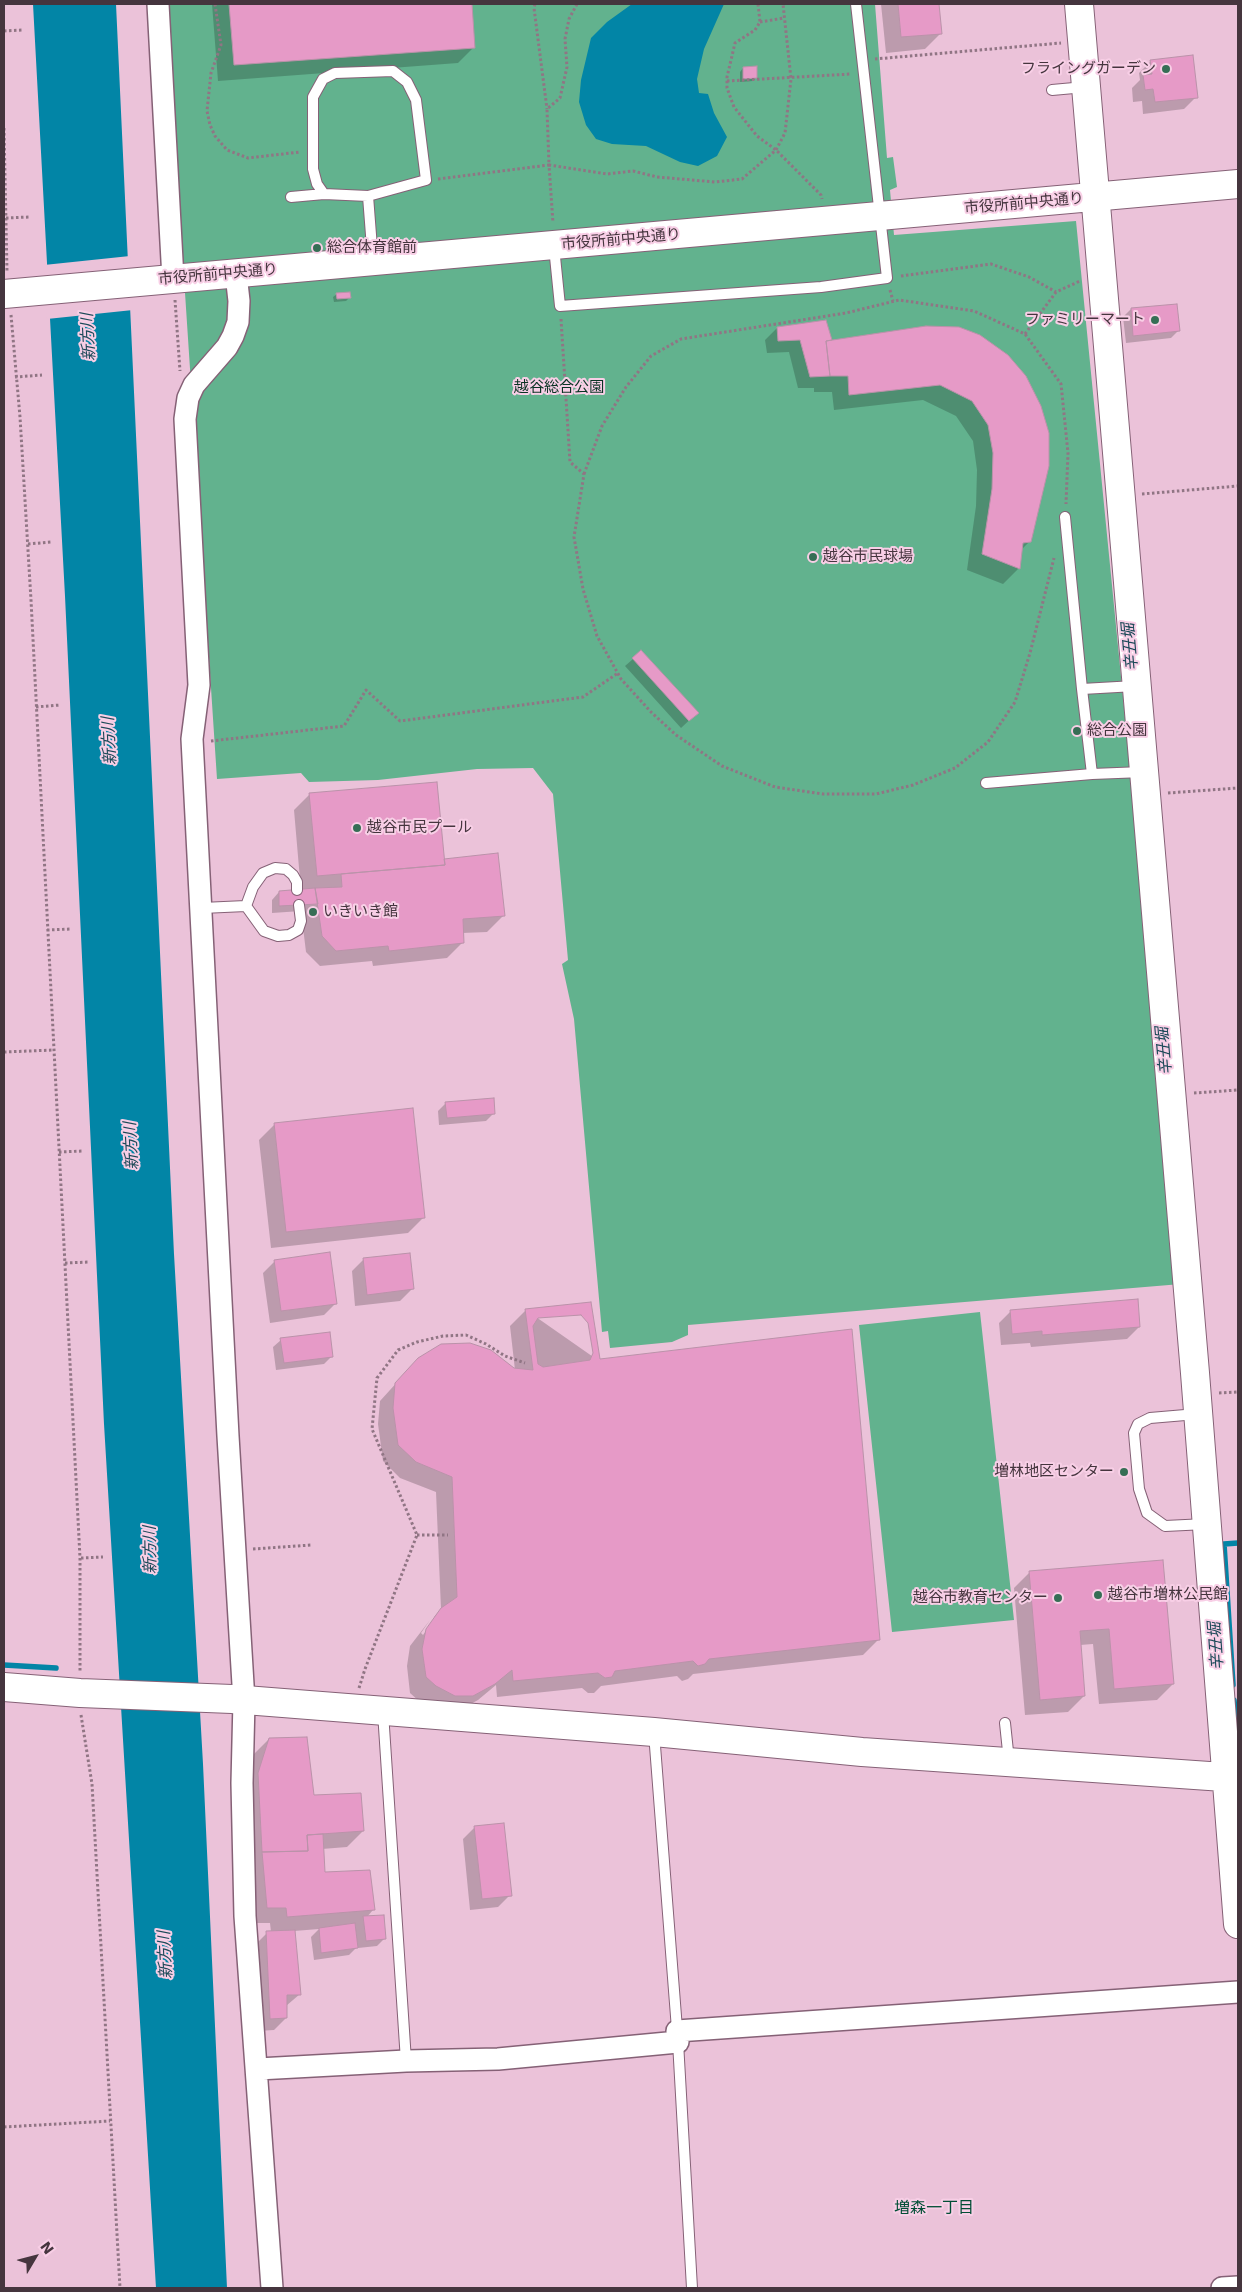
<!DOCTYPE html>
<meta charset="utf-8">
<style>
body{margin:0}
#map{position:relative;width:1242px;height:2292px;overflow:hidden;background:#ebc2d9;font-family:"DejaVu Sans",sans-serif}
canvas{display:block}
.frame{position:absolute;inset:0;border:5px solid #45353e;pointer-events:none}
.north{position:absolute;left:10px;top:2232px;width:50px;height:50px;-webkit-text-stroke:4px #f8cfe6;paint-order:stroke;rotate:53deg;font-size:14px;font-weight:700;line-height:20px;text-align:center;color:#45353e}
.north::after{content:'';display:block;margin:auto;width:18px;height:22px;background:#45353e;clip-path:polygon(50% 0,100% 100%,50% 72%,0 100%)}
</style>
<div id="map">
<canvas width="1242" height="2292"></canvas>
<div class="frame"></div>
<div class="north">N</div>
</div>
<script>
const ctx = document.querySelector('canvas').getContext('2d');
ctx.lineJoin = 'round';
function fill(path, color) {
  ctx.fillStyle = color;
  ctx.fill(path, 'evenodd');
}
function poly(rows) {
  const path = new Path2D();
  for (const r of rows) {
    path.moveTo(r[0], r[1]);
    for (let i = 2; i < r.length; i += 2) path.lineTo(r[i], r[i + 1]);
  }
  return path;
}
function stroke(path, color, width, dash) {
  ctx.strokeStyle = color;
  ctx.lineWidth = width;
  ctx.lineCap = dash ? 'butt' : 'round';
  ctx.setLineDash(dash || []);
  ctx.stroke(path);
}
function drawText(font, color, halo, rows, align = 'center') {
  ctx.font = font + ' "DejaVu Sans","Noto Sans JP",sans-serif';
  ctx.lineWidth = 4;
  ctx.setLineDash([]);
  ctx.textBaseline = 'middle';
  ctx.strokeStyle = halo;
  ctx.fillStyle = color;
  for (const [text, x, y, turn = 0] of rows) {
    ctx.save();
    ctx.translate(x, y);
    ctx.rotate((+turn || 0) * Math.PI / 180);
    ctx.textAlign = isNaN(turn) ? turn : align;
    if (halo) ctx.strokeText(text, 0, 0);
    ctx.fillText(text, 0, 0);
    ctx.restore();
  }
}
fill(poly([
 [166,4,875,4,887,158,893,157,897,187,890,190,894,235,1076,221,1181,1284,688,1325,688,1335,672,1342,610,1348,608,1331,602,1332,574,1019,562,964,568,960,553,794,533,768,477,769,378,780,309,782,301,773,217,779],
 [980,1312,1014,1620,892,1632,859,1325]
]), '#62b28e');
fill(poly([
 [33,4,116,4,174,1254,203,1764,227,2288,156,2288,104,1424,65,596],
 [632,4,724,4,704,49,697,79,699,93,708,94,714,113,727,137,717,156,698,166,680,162,646,146,612,144,596,139,586,125,579,102,581,80,591,38,607,22]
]), '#0285a6');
fill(poly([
 [130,256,133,310,47,319,44,265]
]), '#ebc2d9');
fill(poly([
 [212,4,470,4,474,47,458,63,218,81],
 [881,4,938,4,941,33,925,49,886,53],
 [1151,61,1196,97,1184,109,1143,114,1142,101,1133,102,1132,88,1140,80,1139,73],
 [743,68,756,78,753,81,740,82,740,72],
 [337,294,349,298,346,301,334,302,333,297],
 [1131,309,1179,330,1171,338,1126,343,1123,317],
 [825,321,831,341,959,328,1030,541,1021,550,1018,569,1003,584,967,570,976,506,977,470,973,441,956,416,923,400,834,410,832,392,814,392,814,388,798,388,789,352,767,353,765,340,777,328],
 [633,659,697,713,681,728,625,666],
 [310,794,443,860,503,916,487,932,462,933,463,942,447,958,373,966,372,961,320,966,306,952,301,911,272,913,272,900,279,892,301,891,294,810],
 [446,1103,494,1113,486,1121,439,1125,438,1111],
 [275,1124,424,1217,408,1233,271,1248,259,1140],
 [364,1259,412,1289,400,1301,355,1306,352,1271],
 [275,1261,336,1303,324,1315,270,1323,263,1273],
 [526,1310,599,1361,879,1639,863,1655,693,1674,688,1679,682,1681,677,1676,601,1686,594,1693,588,1693,582,1688,497,1697,496,1685,478,1700,456,1712,420,1702,410,1693,407,1666,410,1646,430,1620,421,1633,423,1635,436,1617,434,1617,441,1609,436,1492,400,1478,383,1461,378,1424,380,1401,419,1358,515,1370,510,1326],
 [1011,1311,1139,1327,1127,1339,1031,1347,1030,1343,1001,1345,999,1323],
 [281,1340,331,1357,324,1364,276,1370,273,1347],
 [1162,1561,1173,1684,1157,1700,1099,1704,1093,1644,1080,1645,1084,1696,1068,1712,1025,1715,1014,1588,1030,1572],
 [269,1739,313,1796,363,1831,347,1847,322,1849,324,1874,373,1910,366,1918,385,1938,377,1946,358,1948,358,1946,349,1955,314,1960,311,1937,319,1929,294,1931,300,1994,286,2006,286,2018,274,2030,258,2031,255,1945,267,1933,271,1932,270,1923,251,1923,243,1790,253,1755],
 [475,1827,510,1895,498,1907,470,1910,463,1839]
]), '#0003');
stroke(poly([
 [4,1665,56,1668],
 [1233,1685,1224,1544,1238,1543],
 [1234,1700,1238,1744]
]), '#0285a6', 5.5);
const building = poly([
 [229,4,472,4,475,48,234,65,229,4],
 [898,4,939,4,942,34,901,37,898,4],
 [1193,55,1198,98,1155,102,1153,89,1145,90,1143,75,1152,74,1150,60,1193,55],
 [757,66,757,78,743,79,743,67,757,66],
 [350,292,351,298,337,299,336,293,350,292],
 [1177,304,1180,331,1133,336,1131,308,1177,304],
 [826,320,832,340,826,341,830,376,810,377,800,340,778,341,777,327,826,320],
 [926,326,959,327,980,335,1008,355,1026,376,1041,406,1049,433,1049,466,1031,542,1023,543,1020,569,982,554,992,489,993,453,988,425,972,401,940,385,849,395,848,376,830,376,826,341,926,326],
 [641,650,699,713,689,721,632,658,641,650],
 [437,782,445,865,317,876,309,793,437,782],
 [498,853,505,916,463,919,464,943,389,951,388,946,336,951,322,936,315,888,342,887,341,874,445,865,444,859,498,853],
 [315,888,318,904,279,906,279,891,315,888],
 [494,1098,495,1114,447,1118,445,1102,494,1098],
 [413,1108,425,1218,286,1232,274,1123,413,1108],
 [330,1252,337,1304,281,1311,274,1260,330,1252],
 [410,1253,414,1289,367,1295,363,1258,410,1253],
 [1138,1299,1140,1327,1042,1335,1042,1331,1012,1334,1010,1310,1138,1299],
 [591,1302,600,1359,852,1329,880,1640,709,1659,705,1664,698,1666,693,1661,615,1671,612,1677,605,1678,598,1673,513,1681,512,1670,495,1684,473,1696,455,1696,436,1686,426,1677,422,1649,426,1629,441,1608,457,1597,452,1477,416,1462,398,1445,393,1408,395,1383,418,1358,441,1344,470,1343,491,1350,514,1368,533,1370,525,1309,591,1302],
 [581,1315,588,1323,593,1353,590,1360,543,1367,538,1364,533,1326,538,1318,581,1315],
 [330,1332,333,1357,284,1363,280,1338,330,1332],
 [1163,1560,1174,1684,1114,1689,1109,1629,1080,1631,1085,1696,1040,1700,1029,1571,1163,1560],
 [307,1737,314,1795,361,1793,364,1831,307,1835,308,1851,262,1852,258,1773,269,1738,307,1737],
 [504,1823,512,1896,482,1899,474,1826,504,1823],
 [323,1834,325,1872,370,1870,375,1910,287,1917,286,1908,267,1908,262,1852,308,1851,307,1835,323,1834],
 [384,1915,386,1939,366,1941,363,1916,384,1915],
 [355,1923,358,1948,321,1953,319,1928,355,1923],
 [295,1930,301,1995,287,1995,287,2018,270,2019,266,1931,295,1930]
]);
fill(building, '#e69ac7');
stroke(building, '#ba92a9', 1);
const lane = poly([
 [1052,90,1085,87],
 [368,196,426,180,416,100,407,82,393,71,335,73,323,79,313,97,313,169,317,184,324,194,368,196,373,261],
 [291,197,324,194],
 [554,247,560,306,821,287,887,278,856,4],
 [1065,517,1082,689],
 [1135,686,1082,689,1092,774,1143,772],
 [986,783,1092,774],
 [246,906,264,931,278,936,289,935,298,930,301,921,299,905],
 [246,906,253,887,263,873,275,868,286,869,293,875,297,882,297,890],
 [202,908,246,906],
 [1197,1414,1150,1418,1138,1424,1134,1433,1139,1489,1147,1513,1165,1526,1206,1524],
 [383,1712,406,2061],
 [1005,1723,1009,1761],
 [654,1733,678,2042,692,2288]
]);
const street = poly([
 [158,4,173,279],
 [236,274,239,301,238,322,233,336,227,347,194,385,188,398,185,419,199,685,192,739,228,1436,244,1701,242,1783,245,1916,272,2288],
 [677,2031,1238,1992],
 [258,2069,406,2061,498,2059,678,2042],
 [1222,2288,1238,2287]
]);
const secondary = poly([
 [1079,4,1195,1373,1238,1924],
 [4,294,1238,184],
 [4,1687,80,1693,232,1699,654,1732,862,1752,1238,1778]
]);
stroke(lane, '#856176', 12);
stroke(street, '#856176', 24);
stroke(secondary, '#856176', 30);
stroke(poly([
 [215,4,221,45,211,73,207,111,210,125,215,136,227,150,248,158,300,152],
 [535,4,534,8,547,109],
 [577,4,569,19,565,39,567,67,560,98,547,109,549,165,607,174,633,171,657,177,715,182,742,179,776,150,785,133,791,79,783,4],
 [758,4,760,22,755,30,735,43,727,77,727,88,734,107,757,136,776,150,821,195,822,199],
 [760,22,784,18],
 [4,31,23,30],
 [875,59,1061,43],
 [727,81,851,74],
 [4,128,7,272],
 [438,179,549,165,553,223],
 [6,218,29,217],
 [901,276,991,264,1029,277,1056,292],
 [890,290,893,301],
 [175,300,180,371],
 [11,315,20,417,31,600,80,1558,80,1672],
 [561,319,570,462,584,474,574,537,583,589,597,636,621,679,651,712,676,735,722,766,775,787,823,794,876,794,913,785,955,768,988,742,1015,702,1030,653,1054,558],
 [1025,334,1056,292,1080,281],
 [15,377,42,375],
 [584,474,602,426,626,387,651,356,681,339,846,313,899,300,974,311,1025,334,1061,384,1068,453,1066,504],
 [1142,494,1238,486],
 [28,544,51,542],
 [36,707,60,705],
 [211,741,344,726,366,690,400,721,583,697,618,673],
 [1168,793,1238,788],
 [47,930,71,929],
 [4,1052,54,1050],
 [1194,1093,1238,1090],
 [59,1152,83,1151],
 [65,1263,90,1262],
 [1219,1393,1238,1392],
 [417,1535,448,1535],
 [253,1549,311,1545],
 [81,1558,103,1557],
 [359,1688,365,1669,417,1535,372,1429,377,1378,398,1350,417,1342,443,1336,466,1335,486,1344,505,1356,525,1363],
 [81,1715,92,1784,120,2288],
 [4,2127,110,2121]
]), '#907584', 3, [2.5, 2.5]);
stroke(lane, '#fff', 10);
stroke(street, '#fff', 21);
stroke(secondary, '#fff', 28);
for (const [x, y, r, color] of [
 [1166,69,5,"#366e55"],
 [317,248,5,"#366e55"],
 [1155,320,5,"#366e55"],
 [813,557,5,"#366e55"],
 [1077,731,5,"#366e55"],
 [357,828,5,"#366e55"],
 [313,912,5,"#366e55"],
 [1124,1472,5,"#366e55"],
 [1098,1595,5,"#366e55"],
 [1058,1598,5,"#366e55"]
]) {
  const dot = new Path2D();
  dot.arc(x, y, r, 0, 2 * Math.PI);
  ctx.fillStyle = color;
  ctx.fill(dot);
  stroke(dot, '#f8cfe6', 2);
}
drawText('15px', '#45353e', '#f8cfe6', [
 ["フライングガーデン",1156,69,"right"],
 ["総合体育館前",327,248],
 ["ファミリーマート",1145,320,"right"],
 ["越谷市民球場",823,557],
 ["総合公園",1087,731],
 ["越谷市民プール",367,828],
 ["いきいき館",323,912],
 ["増林地区センター",1114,1472,"right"],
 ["越谷市増林公民館",1108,1595],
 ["越谷市教育センター",1048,1598,"right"]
], 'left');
drawText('15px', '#45353e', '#f8cfe6', [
 ["市役所前中央通り",1024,204,-5],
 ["市役所前中央通り",621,240,-5],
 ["市役所前中央通り",218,275,-5]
]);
drawText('15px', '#093323', '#f8cfe6', [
 ["越谷総合公園",559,388]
]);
drawText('italic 16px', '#1c4958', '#f8cfe6', [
 ["新方川",89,337,-93],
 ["辛丑堀",1131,647,-95],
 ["新方川",110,741,-93],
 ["辛丑堀",1165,1051,-95],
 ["新方川",132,1146,-93],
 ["新方川",151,1550,-91],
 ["辛丑堀",1217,1646,-94],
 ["新方川",166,1955,-93]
]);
drawText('16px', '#024e35', '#f8cfe6', [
 ["増森一丁目",934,2209]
]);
</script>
